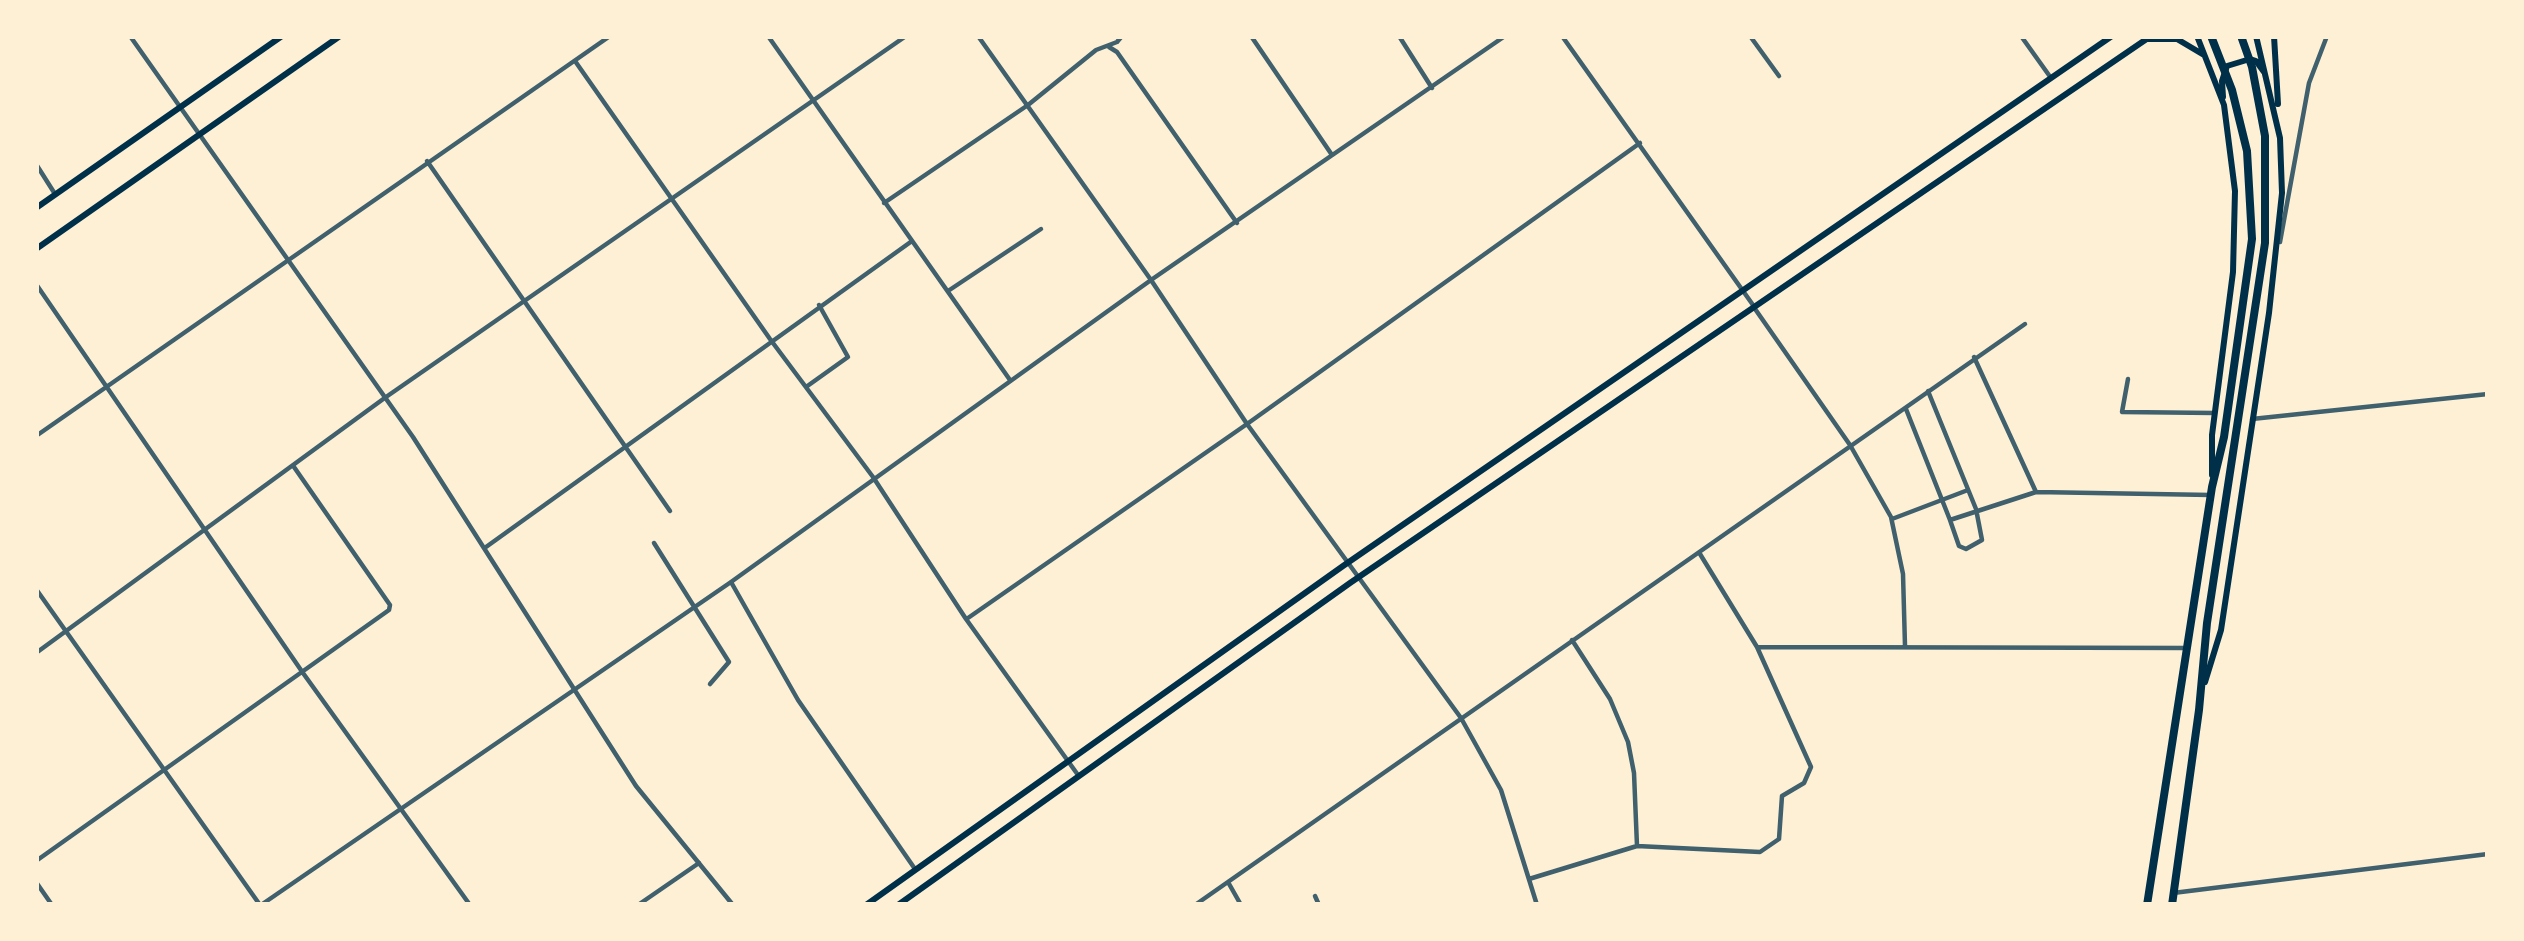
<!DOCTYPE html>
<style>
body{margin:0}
#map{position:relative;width:2524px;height:941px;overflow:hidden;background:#fdf0d5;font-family:"Alegreya Sans",sans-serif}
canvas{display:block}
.frame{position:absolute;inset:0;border:39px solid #fdf0d5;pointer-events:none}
</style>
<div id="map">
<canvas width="2524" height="941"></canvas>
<div class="frame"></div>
</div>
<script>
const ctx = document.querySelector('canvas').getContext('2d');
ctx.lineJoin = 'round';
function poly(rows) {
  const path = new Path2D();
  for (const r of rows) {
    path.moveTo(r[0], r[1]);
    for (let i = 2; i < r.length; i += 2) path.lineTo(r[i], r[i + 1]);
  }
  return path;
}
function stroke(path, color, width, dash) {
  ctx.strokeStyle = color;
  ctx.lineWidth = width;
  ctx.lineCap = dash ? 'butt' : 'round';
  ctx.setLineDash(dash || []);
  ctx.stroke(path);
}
stroke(poly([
 [768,36,1010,380],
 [978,36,1151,280,1247,424,1461,718,1501,790,1537,905],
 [1251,36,1332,155],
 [1399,36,1432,88],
 [1750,36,1779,76],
 [2021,36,2051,78],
 [1109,47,1117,52,1237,223],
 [575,61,770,339,873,477,966,619,1078,775],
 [427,161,670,511],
 [36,164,55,194],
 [884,203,1028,105,1096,50,1117,42,1122,36],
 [2280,242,2309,83,2327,36],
 [36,284,303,673,470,905],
 [948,291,1041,229],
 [1753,306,1850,445,1891,517,1903,574,1905,646],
 [1974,357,2036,492],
 [2128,379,2122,412,2215,413],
 [806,387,848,357,819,305],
 [1928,391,1976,509,1982,540,1966,549,1959,546,1950,520],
 [1906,409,1950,520,2036,492,2211,495],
 [2252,419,2488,394],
 [36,436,610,36],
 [1892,519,1968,490],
 [654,543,729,662,710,684],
 [486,547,912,241],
 [731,582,798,700,915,869],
 [36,589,260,905],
 [968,618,1247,424,1640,143],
 [1572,640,1610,699,1628,742,1634,773,1637,846],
 [1757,647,2188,648],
 [36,653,386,397,906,36],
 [36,861,389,610,390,605,294,467],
 [1529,879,1637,846,1760,852,1779,839,1782,796,1804,783,1811,767,1757,647,1700,554],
 [36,882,52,905],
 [1228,882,1241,905],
 [2173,893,2488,854],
 [1315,896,1319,905],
 [261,905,731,582,1151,280,1505,36],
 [638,905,699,863],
 [1195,905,2025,324]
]), '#3f606c', 4.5);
stroke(poly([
 [130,36,413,437,636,786,733,905],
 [1562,36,1753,305]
]), '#3f606c', 4.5);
stroke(poly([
 [866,905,1343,566,2112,36],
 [898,905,1350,583,2151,36]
]), '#003049', 6);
stroke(poly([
 [2197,36,2224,105,2235,191,2233,272,2212,435,2212,475],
 [2274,36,2278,104],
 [2147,39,2177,39,2204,55],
 [2223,97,2222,81,2227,66,2250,59,2256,61,2264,72],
 [36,208,282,36],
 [36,249,340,36],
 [2205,682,2221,630,2269,313,2282,193,2280,138,2256,36]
]), '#003049', 6);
stroke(poly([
 [2147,905,2212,487,2224,437,2252,239,2247,151,2232,90,2211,36],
 [2172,905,2199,710,2207,623,2265,243,2265,136,2252,67,2241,36]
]), '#003049', 8);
</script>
